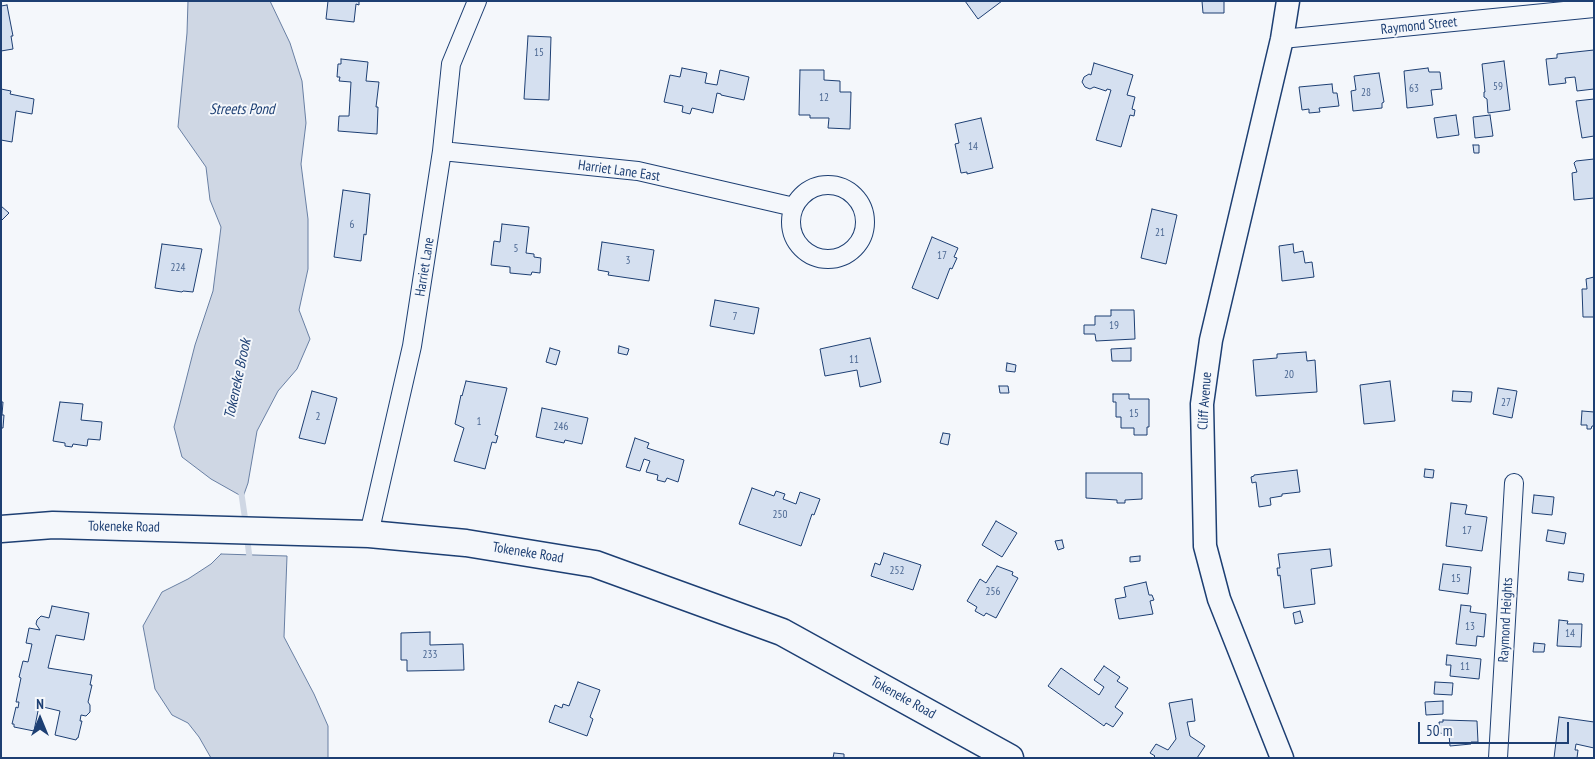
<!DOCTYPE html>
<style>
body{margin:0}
#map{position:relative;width:1595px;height:759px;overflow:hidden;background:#f4f7fb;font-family:"PT Sans Narrow",sans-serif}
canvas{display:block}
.frame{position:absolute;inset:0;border:2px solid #1d3f73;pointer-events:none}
.north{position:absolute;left:15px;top:694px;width:50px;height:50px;-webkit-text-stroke:4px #f4f7fb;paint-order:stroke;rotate:0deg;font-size:14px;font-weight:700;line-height:20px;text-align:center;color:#1d3f73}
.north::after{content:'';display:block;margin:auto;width:18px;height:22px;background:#1d3f73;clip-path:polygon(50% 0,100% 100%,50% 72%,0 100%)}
.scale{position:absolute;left:1418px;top:722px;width:151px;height:22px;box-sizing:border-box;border:2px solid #1d3f73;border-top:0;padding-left:6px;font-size:15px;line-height:18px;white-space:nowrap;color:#1d3f73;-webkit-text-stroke:4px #f4f7fb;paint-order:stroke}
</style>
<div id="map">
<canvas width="1595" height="759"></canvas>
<div class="frame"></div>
<div class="north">N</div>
<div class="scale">50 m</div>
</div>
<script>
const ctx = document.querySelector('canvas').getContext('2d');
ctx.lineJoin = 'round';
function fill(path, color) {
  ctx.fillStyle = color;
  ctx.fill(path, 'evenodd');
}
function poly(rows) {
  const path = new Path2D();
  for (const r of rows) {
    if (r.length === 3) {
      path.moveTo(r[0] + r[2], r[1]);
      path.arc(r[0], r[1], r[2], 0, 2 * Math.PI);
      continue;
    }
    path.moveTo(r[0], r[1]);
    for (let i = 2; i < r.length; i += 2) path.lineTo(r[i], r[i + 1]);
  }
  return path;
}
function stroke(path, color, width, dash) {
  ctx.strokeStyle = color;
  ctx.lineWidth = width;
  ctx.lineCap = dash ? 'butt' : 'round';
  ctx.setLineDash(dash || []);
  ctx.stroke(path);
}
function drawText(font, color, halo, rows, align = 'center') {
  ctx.font = font + ' "PT Sans Narrow",sans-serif';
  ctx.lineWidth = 4;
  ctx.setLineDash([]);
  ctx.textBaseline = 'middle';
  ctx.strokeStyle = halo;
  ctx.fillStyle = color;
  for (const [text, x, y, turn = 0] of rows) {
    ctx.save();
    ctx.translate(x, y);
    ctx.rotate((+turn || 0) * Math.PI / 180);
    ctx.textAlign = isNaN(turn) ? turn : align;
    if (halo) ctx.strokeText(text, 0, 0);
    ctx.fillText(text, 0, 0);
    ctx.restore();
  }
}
const water = poly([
 [188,1,270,1,290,43,302,81,306,123,301,164,308,219,308,269,299,310,310,339,297,369,278,391,257,431,248,483,243,497,211,479,182,457,174,427,195,345,213,291,221,227,210,200,206,167,178,127,187,33,188,1],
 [221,554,287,556,284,637,314,694,328,726,328,758,211,758,199,737,188,723,172,715,155,689,143,626,162,592,188,579,211,564,221,554]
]);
fill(water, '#cfd7e4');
stroke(water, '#687fa3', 1);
stroke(poly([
 [241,491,246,525],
 [247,537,250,562]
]), '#cfd7e4', 6);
const building = poly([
 [328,1,359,1,359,5,356,4,354,22,326,19,328,1],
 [965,1,1002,1,978,19,965,1],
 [1202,1,1224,1,1224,13,1203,13,1202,1],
 [7,5,13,36,11,36,13,49,1,51,1,6,7,5],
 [528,36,551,37,549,100,524,99,528,36],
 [1594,50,1594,89,1577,91,1575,77,1565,78,1566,83,1549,85,1546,59,1557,58,1557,54,1594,50],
 [341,59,368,62,366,81,379,82,376,107,378,107,377,134,338,131,339,116,349,116,351,82,339,81,340,77,337,77,338,64,341,64,341,59],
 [1504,61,1510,110,1488,113,1487,99,1484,97,1484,92,1485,92,1482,64,1504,61],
 [1094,63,1133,75,1127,95,1135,97,1132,109,1135,110,1134,116,1130,115,1121,147,1096,140,1111,90,1107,89,1106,91,1094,87,1090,89,1085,87,1082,82,1084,77,1089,74,1091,75,1094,63],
 [682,68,707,73,705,83,717,85,720,70,749,77,744,100,721,95,721,94,717,93,713,113,692,108,690,114,682,112,683,106,664,102,670,75,680,77,682,68],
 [1428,68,1429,72,1440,72,1442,89,1431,90,1433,105,1407,108,1404,71,1428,68],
 [800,70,824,70,824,80,840,81,840,92,851,92,850,129,828,128,829,118,810,118,810,115,799,115,800,70],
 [1379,73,1384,102,1382,103,1382,108,1353,111,1351,91,1356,90,1354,76,1379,73],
 [1332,84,1333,93,1337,93,1339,106,1319,108,1320,112,1309,113,1309,109,1302,110,1299,87,1332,84],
 [1,89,11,91,10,94,34,99,32,114,16,111,12,142,1,140,1,89],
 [1594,99,1594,136,1582,138,1576,101,1594,99],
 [1456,115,1459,135,1437,138,1434,118,1456,115],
 [1490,115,1493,136,1475,138,1473,117,1490,115],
 [981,118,993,168,967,174,967,172,961,173,955,144,959,143,955,124,981,118],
 [1473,145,1479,145,1479,153,1474,153,1473,145],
 [1594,159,1594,198,1574,200,1572,173,1577,172,1574,163,1576,161,1594,159],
 [343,190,370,194,366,235,364,234,361,261,334,257,343,190],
 [1,206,9,213,1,221,1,206],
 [1152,209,1177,215,1166,264,1141,258,1152,209],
 [502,224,529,227,526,253,534,254,534,257,541,258,540,273,532,272,531,275,510,273,510,267,491,265,494,241,500,242,502,224],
 [932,237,958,248,954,257,957,258,952,269,950,268,938,299,912,288,932,237],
 [602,242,654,250,649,281,608,275,609,272,598,270,602,242],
 [162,244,202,249,193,292,183,291,182,292,155,288,162,244],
 [1293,244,1294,253,1303,251,1305,263,1312,262,1314,277,1282,281,1279,246,1293,244],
 [1594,277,1594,317,1583,317,1582,289,1587,289,1586,279,1594,277],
 [715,300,759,308,754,334,710,326,715,300],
 [1111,310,1134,310,1135,339,1096,341,1095,334,1084,334,1084,325,1095,325,1095,316,1111,316,1111,310],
 [870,338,881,382,860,387,857,370,825,376,820,349,870,338],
 [619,346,629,349,627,355,618,353,619,346],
 [550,348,560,351,556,365,546,362,550,348],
 [1131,348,1131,361,1112,361,1111,349,1131,348],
 [1306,352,1307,361,1315,360,1317,392,1256,396,1253,360,1277,358,1277,354,1306,352],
 [1007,363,1016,365,1015,372,1006,371,1007,363],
 [466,381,507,388,495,435,498,436,496,443,492,442,485,469,454,461,464,428,455,424,461,395,462,396,466,381],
 [1390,381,1395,421,1364,424,1360,385,1390,381],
 [999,386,1008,386,1009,393,1000,393,999,386],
 [1498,388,1517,391,1512,418,1493,414,1498,388],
 [312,391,337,398,325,444,299,438,312,391],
 [1453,391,1472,392,1471,402,1452,401,1453,391],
 [1113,394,1129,394,1129,399,1149,399,1149,427,1147,427,1147,435,1134,435,1134,428,1121,428,1121,417,1116,417,1116,402,1113,402,1113,394],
 [1,402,3,402,2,415,4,415,3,428,1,428,1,402],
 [60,402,83,404,81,420,102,422,100,440,88,439,87,446,73,444,72,447,65,446,65,443,53,441,60,402],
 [542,408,588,418,582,444,565,440,564,443,536,437,542,408],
 [1582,411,1594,412,1594,426,1592,426,1591,429,1587,429,1587,425,1581,425,1582,411],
 [943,433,950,434,948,445,940,443,943,433],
 [635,438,649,443,647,448,684,460,678,482,667,478,665,482,657,480,658,475,646,472,650,461,644,459,640,471,626,467,635,438],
 [1425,469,1434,470,1433,478,1424,477,1425,469],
 [1297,470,1300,492,1282,494,1282,496,1270,498,1271,505,1259,507,1256,482,1252,483,1251,477,1254,476,1254,475,1297,470],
 [1086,473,1142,473,1142,499,1125,500,1125,503,1117,503,1117,500,1086,498,1086,473],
 [752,488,774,496,776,491,785,494,783,499,796,504,800,492,820,499,814,515,812,514,801,546,739,524,752,488],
 [1534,495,1554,497,1552,515,1532,513,1534,495],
 [1451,503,1467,505,1465,514,1487,517,1482,551,1446,546,1451,503],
 [996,521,1017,533,1002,557,982,545,996,521],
 [1548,530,1566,533,1564,544,1546,541,1548,530],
 [1062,540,1064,548,1058,550,1055,541,1062,540],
 [1330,549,1332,566,1311,569,1315,604,1284,608,1280,575,1278,576,1277,568,1280,568,1278,554,1330,549],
 [884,553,921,565,913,590,871,576,875,563,880,565,884,553],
 [1140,556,1140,561,1130,562,1130,557,1140,556],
 [1443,564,1471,567,1468,594,1439,590,1443,564],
 [997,566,1013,572,1012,575,1018,578,996,618,986,613,984,616,975,611,977,607,967,601,980,579,986,583,997,566],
 [1569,572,1584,574,1583,582,1568,580,1569,572],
 [1146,582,1149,595,1152,595,1154,600,1150,601,1153,614,1119,619,1115,599,1126,597,1124,587,1146,582],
 [1461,605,1471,606,1470,612,1486,614,1484,637,1477,636,1476,646,1456,644,1461,605],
 [52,606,89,613,84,640,56,635,48,668,92,675,90,685,92,685,88,702,90,705,90,712,86,716,81,715,80,721,82,721,78,738,77,738,76,740,55,735,60,711,39,706,34,731,14,727,14,724,12,724,16,707,18,708,19,702,16,702,21,678,19,677,23,661,28,662,32,644,26,643,29,628,40,630,36,624,37,620,41,616,49,618,52,606],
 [1300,611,1303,622,1295,624,1293,613,1300,611],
 [1559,620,1568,621,1567,624,1582,624,1581,647,1557,646,1559,620],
 [430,632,430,645,463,644,464,670,407,671,407,660,401,660,401,633,430,632],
 [1534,643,1545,644,1544,652,1533,652,1534,643],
 [1447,655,1481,659,1479,679,1450,676,1451,665,1446,665,1447,655],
 [1104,666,1120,677,1117,681,1128,688,1115,707,1123,713,1113,727,1106,723,1104,726,1048,686,1061,668,1099,695,1104,687,1094,680,1104,666],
 [578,682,600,690,590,717,593,719,587,736,549,722,555,705,562,708,563,704,569,706,578,682],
 [1435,682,1453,683,1452,695,1434,694,1435,682],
 [1192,699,1195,721,1187,722,1190,736,1205,746,1197,758,1153,758,1155,756,1150,753,1156,744,1168,750,1176,739,1169,703,1192,699],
 [1443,701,1443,714,1426,715,1425,702,1443,701],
 [1559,717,1594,722,1594,748,1576,744,1575,750,1578,750,1577,758,1554,758,1559,717],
 [1443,720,1477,721,1478,742,1471,742,1471,744,1450,746,1449,735,1440,733,1439,722,1443,722,1443,720],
 [834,753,844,754,844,758,833,758,834,753]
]);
fill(building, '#d5e0f0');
stroke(building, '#1d3f73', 1);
const minor = poly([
 [1282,39,1594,8],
 [442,151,638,171,794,207],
 [828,222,37],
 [369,534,412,346,442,151,451,64,477,1],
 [1498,758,1514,483]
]);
const tertiary = poly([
 [1282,758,1219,599,1205,546,1202,404,1211,340,1282,39,1288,1]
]);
const secondary = poly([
 [1,529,53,525,369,534,466,543,595,564,782,632,1010,758]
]);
stroke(minor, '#1d3f73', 20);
stroke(tertiary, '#1d3f73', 25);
stroke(secondary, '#1d3f73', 29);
stroke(minor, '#f4f7fb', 18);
stroke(tertiary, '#f4f7fb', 22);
stroke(secondary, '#f4f7fb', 26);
drawText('11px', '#4b6792', null, [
 ["15",539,53],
 ["59",1498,87],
 ["63",1414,89],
 ["28",1366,93],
 ["12",824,98],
 ["14",973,147],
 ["6",352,225],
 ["21",1160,233],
 ["5",516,249],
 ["17",942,256],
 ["3",628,261],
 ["224",178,268],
 ["7",735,317],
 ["19",1114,326],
 ["11",854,360],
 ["20",1289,375],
 ["27",1506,403],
 ["15",1134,414],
 ["2",318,417],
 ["1",479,422],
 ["246",561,427],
 ["250",780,515],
 ["17",1467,531],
 ["252",897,571],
 ["15",1456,579],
 ["256",993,592],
 ["13",1470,627],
 ["14",1570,634],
 ["233",430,655],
 ["11",1465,667]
]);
drawText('14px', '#1d3f73', '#f4f7fb', [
 ["Raymond Street",1419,26,-6],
 ["Harriet Lane East",619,171,8],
 ["Harriet Lane",425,267,-81],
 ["Cliff Avenue",1205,401,-86],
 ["Tokeneke Road",124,527,1],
 ["Tokeneke Road",528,553,9],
 ["Raymond Heights",1506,620,-87],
 ["Tokeneke Road",903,698,29]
]);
drawText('italic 15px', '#1d3f73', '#f4f7fb', [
 ["Streets Pond",242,110],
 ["Tokeneke Brook",238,379,-78]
]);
</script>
